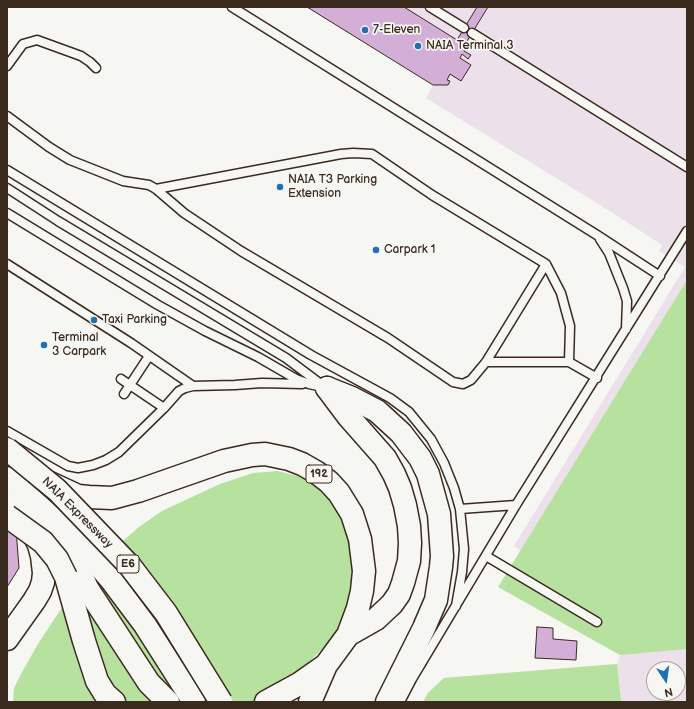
<!DOCTYPE html>
<style>
body{margin:0}
#map{position:relative;width:694px;height:709px;overflow:hidden;background:#f6f6f2;font-family:"Balsamiq Sans",sans-serif}
canvas{display:block}
.frame{position:absolute;inset:0;border:8px solid #3b2a1e;pointer-events:none}
.north{position:absolute;left:646px;top:661px;width:40px;height:40px;box-sizing:border-box;background:#f6f6f2;border:1px solid #aba49d;border-radius:50%;rotate:167deg;font-size:11px;font-weight:700;line-height:16px;text-align:center;color:#3b2a1e}
.north::after{content:'';display:block;margin:auto;width:14px;height:18px;background:#1f6fb2;clip-path:polygon(50% 0,100% 100%,50% 72%,0 100%)}
</style>
<div id="map">
<canvas width="694" height="709"></canvas>
<div class="frame"></div>
<div class="north">N</div>
</div>
<script>
const ctx = document.querySelector('canvas').getContext('2d');
ctx.lineJoin = 'round';
function fill(path, color) {
  ctx.fillStyle = color;
  ctx.fill(path, 'evenodd');
}
function poly(rows) {
  const path = new Path2D();
  for (const r of rows) {
    path.moveTo(r[0], r[1]);
    for (let i = 2; i < r.length; i += 2) path.lineTo(r[i], r[i + 1]);
  }
  return path;
}
function stroke(path, color, width, dash) {
  ctx.strokeStyle = color;
  ctx.lineWidth = width;
  ctx.lineCap = dash ? 'butt' : 'round';
  ctx.setLineDash(dash || []);
  ctx.stroke(path);
}
function drawText(font, color, halo, rows, align = 'center') {
  ctx.font = font + ' "Balsamiq Sans",sans-serif';
  ctx.lineWidth = 3.5;
  ctx.setLineDash([]);
  ctx.textBaseline = 'middle';
  ctx.strokeStyle = halo;
  ctx.fillStyle = color;
  for (const [text, x, y, turn = 0] of rows) {
    ctx.save();
    ctx.translate(x, y);
    ctx.rotate((+turn || 0) * Math.PI / 180);
    ctx.textAlign = isNaN(turn) ? turn : align;
    if (halo) ctx.strokeText(text, 0, 0);
    ctx.fillText(text, 0, 0);
    ctx.restore();
  }
}
fill(poly([
 [307,7,687,7,687,702,423,702,428,693,444,678,617,664,631,624,514,546,685,267,659,251,662,245,613,213,426,98,433,85],
 [654,669,678,669,678,693,654,693]
]), '#ece0ea');
fill(poly([
 [687,280,687,649,620,655,498,587],
 [277,471,306,478,324,490,343,514,356,562,347,616,330,641,307,664,269,693,253,702,13,702,14,688,21,674,38,644,63,606,90,575,116,547,139,527,162,511,220,484,253,473],
 [617,664,621,702,423,702,428,693,444,678]
]), '#b6e19e');
const building = poly([
 [307,7,404,7,457,40,477,7,488,7,464,46,466,47,464,51,471,55,468,59,462,54,460,58,471,65,461,81,450,74,447,80,450,81,448,85,433,85,307,7],
 [7,523,16,529,19,568,7,587,7,523],
 [537,627,553,628,553,639,577,641,576,660,535,658,537,627]
]);
fill(building, '#d3aed6');
stroke(building, '#3b2a1e', 1);
const service = poly([
 [232,7,597,235,660,276],
 [430,7,464,28],
 [472,33,687,167],
 [7,66,23,44,37,40,81,56,90,62,96,68],
 [7,116,49,147,70,160,123,181,149,185,156,189,184,213,241,251,388,338,453,382,463,384,471,380,486,362,546,264],
 [7,170,311,355,390,398,409,412,431,439,444,463,454,488,460,509,464,549,462,572,456,606],
 [7,188,58,221,286,358,326,388],
 [156,189,341,154,353,153,372,154,432,195,546,264,561,293,570,326,569,362],
 [7,213,158,305,205,331,258,357,296,379,309,384,322,387],
 [600,239,609,253,623,288,627,301,626,329],
 [7,264,131,343,193,386],
 [486,362,569,362,597,378],
 [121,379,164,408],
 [124,394,149,356],
 [7,431,68,466,78,468,93,465,106,460,119,452,164,408,179,391,185,388,193,386,235,385,262,383,302,384],
 [460,509,516,505],
 [486,556,597,622],
 [400,702,412,679,516,505,687,231]
]);
const primary = poly([
 [327,388,348,416,385,458,394,474,400,488,405,505,409,526,410,543,409,561,403,583,399,594,392,604,376,619,348,635],
 [50,483,78,496,89,497,112,498,138,491,224,461,252,455,265,454,289,459,302,464,316,472,329,482,339,493,352,514,360,539,364,571,362,591,358,608,348,635,326,665,299,684,266,702],
 [12,504,65,546,74,559,87,588,149,683,168,702],
 [7,639,34,601,40,591,43,582,44,573,42,556,39,545,32,531],
 [310,702,326,665]
]);
const motorway = poly([
 [327,388,352,398,377,411,401,433,420,458,428,474,439,514,442,556,441,567,436,600,424,628,387,702],
 [7,478,78,541,112,581,145,625,194,702],
 [66,577,84,641,97,681,105,694,114,702]
]);
stroke(service, '#3b2a1e', 11);
stroke(primary, '#3b2a1e', 25);
stroke(motorway, '#3b2a1e', 25);
stroke(service, '#f6f6f2', 8);
stroke(primary, '#f6f6f2', 22);
stroke(motorway, '#f6f6f2', 22);
const motorwayBridge = poly([
 [7,449,57,490,130,566,166,613,221,702],
 [7,516,43,542,57,559,66,577]
]);
stroke(motorwayBridge, '#3b2a1e', 25, []);
stroke(motorwayBridge, '#f6f6f2', 22);
for (const [x, y, r, color] of [
 [365,30,4,"#1f6fb2"],
 [418,46,4,"#1f6fb2"],
 [280,187,4,"#1f6fb2"],
 [376,250,4,"#1f6fb2"],
 [94,320,4,"#1f6fb2"],
 [44,345,4,"#1f6fb2"]
]) {
  const dot = new Path2D();
  dot.arc(x, y, r, 0, 2 * Math.PI);
  ctx.fillStyle = color;
  ctx.fill(dot);
  stroke(dot, '#f6f6f2', 1.5);
}
for (const [x, y, w] of [
 [319,474,26],
 [128,564,22]
]) {
  const box = new Path2D();
  box.roundRect(x - w / 2, y - 9, w, 18, 3);
  ctx.fillStyle = '#f6f6f2';
  ctx.fill(box);
  stroke(box, '#3b2a1e', 1);
}
drawText('bold 11px', '#3b2a1e', null, [
 ["192",319,474],
 ["E6",128,564]
]);
drawText('12px', '#3b2a1e', '#f6f6f2', [
 ["7-Eleven",373,30],
 ["NAIA Terminal 3",426,46],
 ["NAIA T3 Parking",288,180],
 ["Extension",288,194],
 ["Carpark 1",384,250],
 ["Taxi Parking",102,320],
 ["Terminal",52,338],
 ["3 Carpark",52,352]
], 'left');
drawText('12px', '#3b2a1e', '#f6f6f2', [
 ["NAIA Expressway",77,513,45]
]);
</script>
